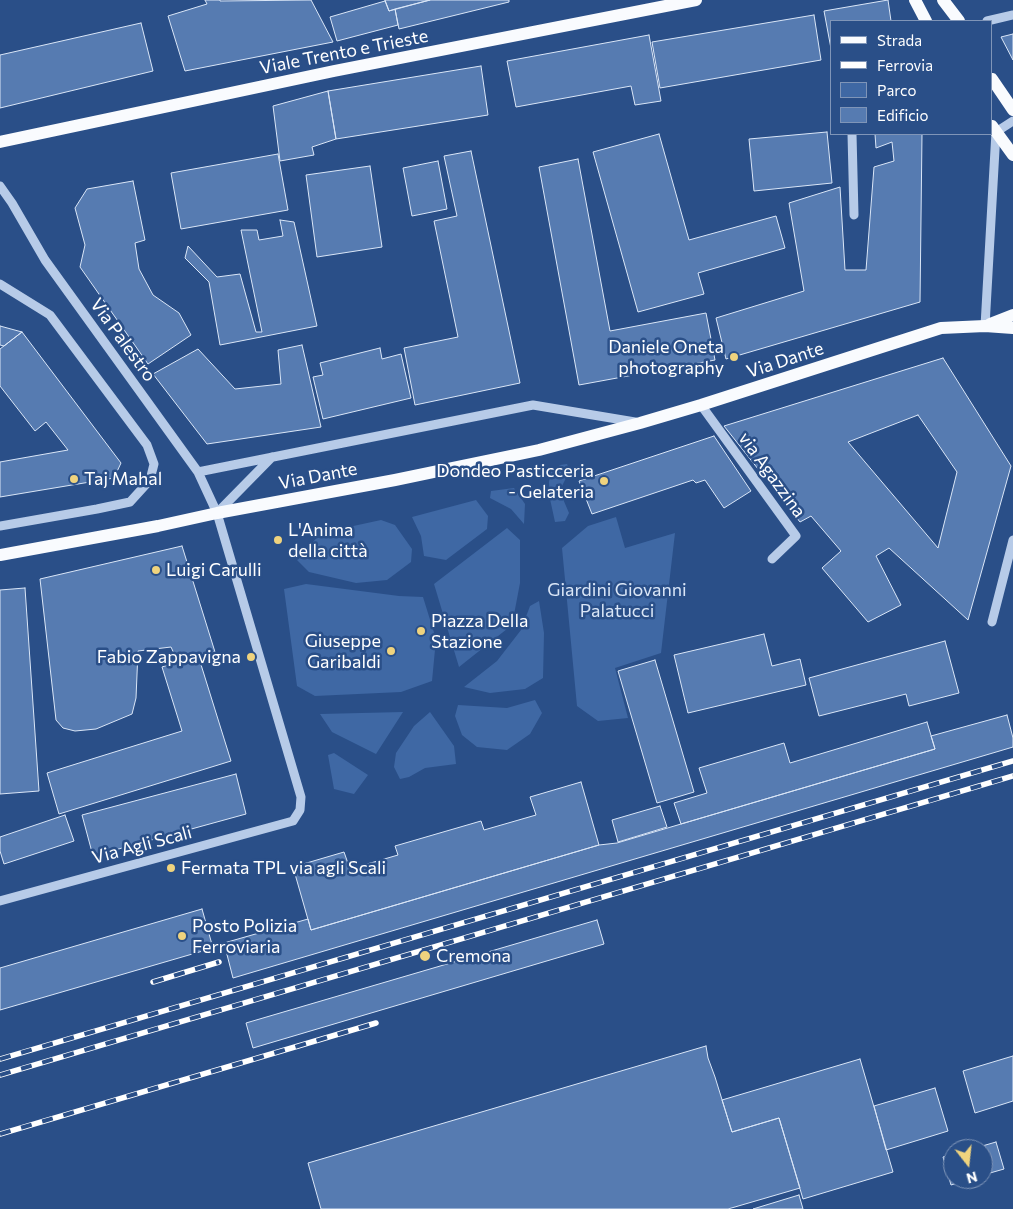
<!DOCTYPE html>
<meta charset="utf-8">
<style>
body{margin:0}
#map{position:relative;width:1013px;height:1209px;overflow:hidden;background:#2a4f88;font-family:Commissioner,sans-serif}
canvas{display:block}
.legend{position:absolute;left:830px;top:20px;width:162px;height:115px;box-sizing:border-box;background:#2a4f88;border:1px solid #7f95b8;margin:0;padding:6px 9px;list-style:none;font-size:15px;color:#fff}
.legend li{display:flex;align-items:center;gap:10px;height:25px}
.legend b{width:25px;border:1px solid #7f95b8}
.north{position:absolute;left:943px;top:1139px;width:50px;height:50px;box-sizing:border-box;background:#2a4f88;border:1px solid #7f95b8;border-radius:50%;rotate:164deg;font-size:14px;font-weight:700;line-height:20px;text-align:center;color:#fff}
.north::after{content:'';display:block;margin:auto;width:18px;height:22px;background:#efd37e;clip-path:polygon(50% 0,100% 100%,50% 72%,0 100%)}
</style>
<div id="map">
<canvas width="1013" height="1209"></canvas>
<ul class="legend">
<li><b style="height:6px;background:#f9fbfe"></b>Strada</li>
<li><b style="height:6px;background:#fff"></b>Ferrovia</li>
<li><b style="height:14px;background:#3f68a4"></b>Parco</li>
<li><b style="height:14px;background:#567bb1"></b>Edificio</li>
</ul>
<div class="north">N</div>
</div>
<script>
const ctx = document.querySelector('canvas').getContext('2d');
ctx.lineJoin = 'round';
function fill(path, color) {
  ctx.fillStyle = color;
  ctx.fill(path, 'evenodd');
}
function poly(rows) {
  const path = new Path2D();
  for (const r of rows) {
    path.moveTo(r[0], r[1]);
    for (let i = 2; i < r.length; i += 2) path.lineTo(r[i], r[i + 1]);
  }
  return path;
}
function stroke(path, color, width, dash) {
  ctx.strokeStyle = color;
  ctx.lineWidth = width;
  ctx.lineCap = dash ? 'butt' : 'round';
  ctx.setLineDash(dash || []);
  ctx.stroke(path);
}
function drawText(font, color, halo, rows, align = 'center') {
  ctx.font = font + ' Commissioner,sans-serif';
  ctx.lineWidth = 5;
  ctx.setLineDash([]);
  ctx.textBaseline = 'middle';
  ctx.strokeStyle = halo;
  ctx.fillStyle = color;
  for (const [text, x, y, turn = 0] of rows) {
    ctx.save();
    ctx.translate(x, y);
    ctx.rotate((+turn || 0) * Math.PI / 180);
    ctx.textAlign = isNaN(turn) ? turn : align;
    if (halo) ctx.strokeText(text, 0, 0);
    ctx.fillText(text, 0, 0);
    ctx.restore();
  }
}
fill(poly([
 [567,464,570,470,561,488,563,499,569,513,565,521,555,522,550,499,549,482,551,471,560,465],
 [514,488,525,504,524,524,511,509,490,498,491,491],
 [476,500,488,516,487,529,446,560,424,556,421,536,412,517],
 [616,517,625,548,675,533,661,653,615,668,628,718,598,721,577,706,562,548,588,526],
 [381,520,395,525,412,549,411,562,387,580,356,583,309,572,297,560,321,533],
 [507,528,520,540,520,583,512,625,459,667,434,584],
 [306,584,399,596,423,597,436,639,432,681,401,692,315,696,297,686,284,589],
 [539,601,544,633,543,678,525,689,490,693,464,687,497,661,521,630,530,606],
 [535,700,542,713,530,734,507,750,477,747,462,735,455,716,458,705,507,708],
 [403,712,376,754,332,732,320,714],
 [430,712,454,746,456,764,425,768,409,777,400,779,394,767,396,753,414,726],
 [334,753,368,775,354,794,334,789,328,755]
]), '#3f68a4');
const building = poly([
 [205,0,220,0,220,1,311,0,333,42,185,71,168,16,207,4,205,0],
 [385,0,430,0,389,11,385,0],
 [430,0,509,0,509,2,399,29,395,9,430,0],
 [888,0,891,21,832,21,832,54,824,11,888,0],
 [385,1,389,11,395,9,398,25,337,41,330,17,385,1],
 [814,15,821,60,660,88,652,42,814,15],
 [141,23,153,71,0,108,0,55,141,23],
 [1013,34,1013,60,1001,37,1013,34],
 [649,35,661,101,635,105,631,86,516,107,507,61,649,35],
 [481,66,488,115,336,139,328,91,481,66],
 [328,91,336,139,312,147,314,155,280,161,273,106,328,91],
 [827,132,832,183,754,191,749,139,827,132],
 [659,134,689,240,776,216,785,248,698,273,704,294,638,312,593,152,659,134],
 [875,134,922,134,920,302,726,359,716,318,804,291,789,203,840,187,845,270,866,270,874,167,894,161,892,142,876,148,875,134],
 [471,151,520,383,415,405,404,348,458,337,434,221,457,216,444,156,471,151],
 [278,154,288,210,181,229,171,173,278,154],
 [578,159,610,331,706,313,715,360,579,385,539,167,578,159],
 [438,161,447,209,412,216,403,168,438,161],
 [370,166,382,247,317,257,306,175,370,166],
 [133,181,145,240,135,243,139,269,153,295,179,313,191,335,148,364,80,267,85,245,75,208,87,189,133,181],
 [280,220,294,222,317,326,220,345,209,282,185,258,188,246,217,277,240,274,256,332,262,332,241,230,257,230,259,240,283,236,280,220],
 [0,326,22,332,4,346,0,345,0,326],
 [22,332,121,463,114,478,0,497,0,462,68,450,46,422,35,431,0,386,0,349,22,332],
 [302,345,321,427,207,444,153,374,198,349,235,389,281,384,278,350,302,345],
 [380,348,382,359,401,354,411,398,323,419,313,377,323,375,320,363,380,348],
 [943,358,1011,466,968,620,889,548,876,556,901,605,868,622,822,568,841,551,811,516,800,522,724,426,943,358],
 [918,415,957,472,938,548,848,442,918,415],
 [714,436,751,491,724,508,705,480,696,483,693,480,592,514,579,481,714,436],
 [182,546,215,652,176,658,171,647,138,651,136,698,132,714,96,729,75,731,63,728,56,720,40,579,182,546],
 [25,588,39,791,0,794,0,590,25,588],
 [764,634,772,666,800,659,806,685,688,713,674,655,764,634],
 [945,641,959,693,909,706,906,694,819,716,809,678,945,641],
 [198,655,231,761,59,814,47,773,182,731,162,667,198,655],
 [655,660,694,792,657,803,618,671,655,660],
 [1007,715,1013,738,1013,747,233,978,224,943,308,919,311,930,599,845,617,843,681,824,935,749,931,736,1007,715],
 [927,722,935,749,681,824,674,803,707,793,699,768,784,743,790,763,927,722],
 [236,774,246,814,93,856,82,815,236,774],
 [581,782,599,845,311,930,293,867,344,852,350,869,398,855,395,846,481,821,484,830,536,815,530,797,581,782],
 [660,806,667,827,618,842,612,820,660,806],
 [65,815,74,841,4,864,0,851,0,837,65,815],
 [202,909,213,948,0,1010,0,968,202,909],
 [597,920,604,944,253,1048,246,1023,597,920],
 [706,1046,708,1058,715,1077,732,1132,779,1118,800,1188,728,1209,321,1209,308,1163,706,1046],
 [1013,1056,1013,1101,975,1113,963,1071,1013,1056],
 [860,1059,893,1172,803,1199,779,1118,732,1132,722,1100,860,1059],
 [935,1088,948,1131,886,1150,874,1106,935,1088],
 [996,1142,1004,1169,983,1175,983,1149,972,1149,996,1142],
 [953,1154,953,1179,971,1179,951,1185,943,1157,953,1154],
 [799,1195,803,1209,753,1209,799,1195]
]);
fill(building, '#567bb1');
stroke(building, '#dae6f7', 1);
stroke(poly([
 [987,21,1013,15],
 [852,134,854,215],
 [0,186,12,203,45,260,198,472,217,513,301,797,300,810,293,821,0,901],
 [0,284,50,315,147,445,154,464,150,480,130,502,97,509,0,526],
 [985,326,996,132,1013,121],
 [701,405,796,536,772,559],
 [198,472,533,405,635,422],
 [217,513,272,457],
 [992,622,1013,540]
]), '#b7cbe8', 9);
stroke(poly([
 [915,0,926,21],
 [943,0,959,21],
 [992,79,1013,110],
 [992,126,1013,155],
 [0,142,334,71,696,0],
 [990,324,1013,315],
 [0,555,158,526,217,513,395,480,539,450,640,423,701,405,941,328,985,326,1013,328]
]), '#f9fbfe', 12);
const rail = poly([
 [153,982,219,962],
 [0,1059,1013,761],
 [0,1075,1013,776],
 [0,1134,376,1023]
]);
stroke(rail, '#fff', 5.5);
stroke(rail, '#2a4f88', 4, [11]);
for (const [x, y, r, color] of [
 [734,357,5,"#efd37e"],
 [74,479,5,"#efd37e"],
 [604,481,5,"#efd37e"],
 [278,540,5,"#efd37e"],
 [156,570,5,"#efd37e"],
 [421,631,5,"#efd37e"],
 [391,651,5,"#efd37e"],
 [251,657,5,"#efd37e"],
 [171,868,5,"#efd37e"],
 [182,936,5,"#efd37e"],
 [425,956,6,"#efd37e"]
]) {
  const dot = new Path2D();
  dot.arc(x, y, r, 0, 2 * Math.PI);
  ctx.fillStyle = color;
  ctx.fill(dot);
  stroke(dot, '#2a4f88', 2);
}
drawText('18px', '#fff', '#2a4f88', [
 ["Viale Trento e Trieste",344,52,-11],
 ["Via Palestro",123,340,54],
 ["Via Dante",785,360,-18],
 ["via Agazzina",772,475,54],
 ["Via Dante",318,476,-11],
 ["Via Agli Scali",142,845,-15]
]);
drawText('18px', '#fff', '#2a4f88', [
 ["Daniele Oneta",724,347,"right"],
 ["photography",724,368,"right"],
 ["Dondeo Pasticceria",594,471,"right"],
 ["- Gelateria",594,492,"right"],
 ["Taj Mahal",84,479],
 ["L'Anima",288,530],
 ["della città",288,551],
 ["Luigi Carulli",166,570],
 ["Piazza Della",431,621],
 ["Stazione",431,642],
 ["Giuseppe",381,641,"right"],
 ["Garibaldi",381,662,"right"],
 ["Fabio Zappavigna",241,657,"right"],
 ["Fermata TPL via agli Scali",181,868],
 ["Posto Polizia",192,926],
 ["Ferroviaria",192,947],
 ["Cremona",436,956]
], 'left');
drawText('18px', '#dae6f7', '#2a4f88', [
 ["Giardini Giovanni",617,590],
 ["Palatucci",617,611]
]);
</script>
